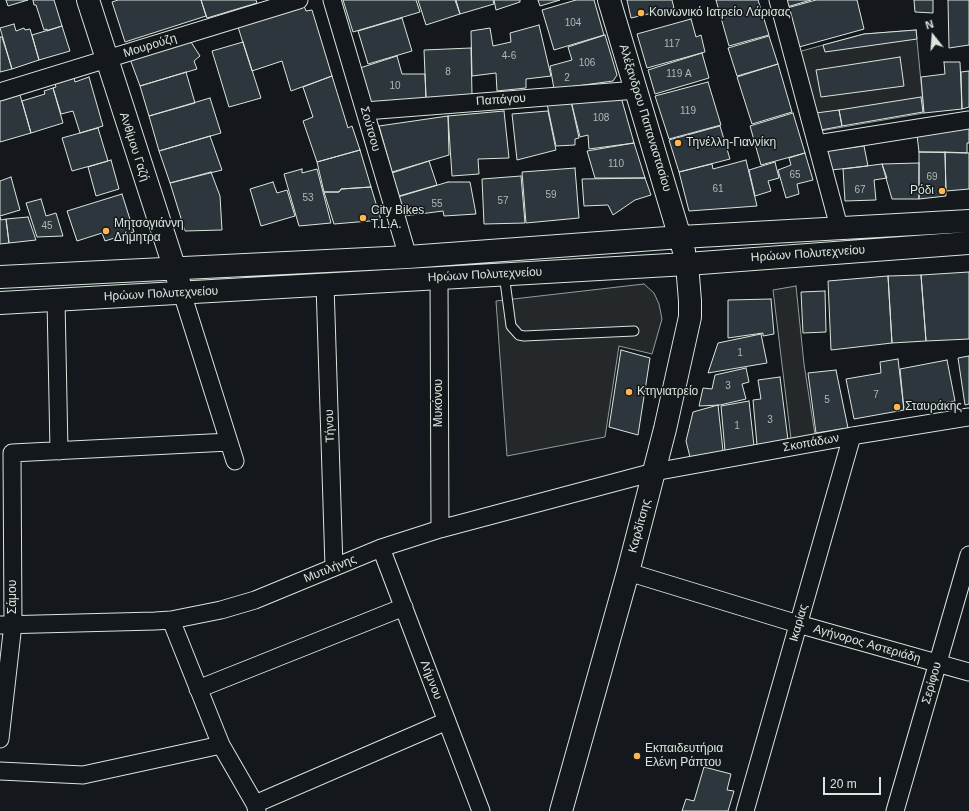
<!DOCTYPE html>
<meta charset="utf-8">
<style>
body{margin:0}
#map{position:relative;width:969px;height:811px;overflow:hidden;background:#14181c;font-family:Helvetica,sans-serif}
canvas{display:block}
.north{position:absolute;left:913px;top:16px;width:40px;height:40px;-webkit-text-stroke:3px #14181c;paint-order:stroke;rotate:343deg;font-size:11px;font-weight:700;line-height:16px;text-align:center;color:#d8e6dc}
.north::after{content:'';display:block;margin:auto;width:14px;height:18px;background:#d8e6dc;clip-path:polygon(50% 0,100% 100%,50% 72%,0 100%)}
.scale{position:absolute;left:823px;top:777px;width:58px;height:18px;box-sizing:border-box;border:2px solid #d8e6dc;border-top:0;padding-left:5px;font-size:12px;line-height:14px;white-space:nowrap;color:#d8e6dc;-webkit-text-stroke:3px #14181c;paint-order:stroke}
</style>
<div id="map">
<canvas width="969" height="811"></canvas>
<div class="north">N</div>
<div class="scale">20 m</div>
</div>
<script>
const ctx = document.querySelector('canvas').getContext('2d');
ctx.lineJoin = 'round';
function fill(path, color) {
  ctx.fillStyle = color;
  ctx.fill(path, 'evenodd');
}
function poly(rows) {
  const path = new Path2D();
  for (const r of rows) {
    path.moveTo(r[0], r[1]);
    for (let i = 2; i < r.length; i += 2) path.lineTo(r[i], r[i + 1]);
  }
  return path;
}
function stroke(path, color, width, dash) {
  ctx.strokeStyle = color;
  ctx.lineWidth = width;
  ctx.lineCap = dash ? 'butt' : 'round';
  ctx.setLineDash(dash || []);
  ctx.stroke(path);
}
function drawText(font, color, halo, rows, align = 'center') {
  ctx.font = font + ' Helvetica,sans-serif';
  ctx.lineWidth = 3;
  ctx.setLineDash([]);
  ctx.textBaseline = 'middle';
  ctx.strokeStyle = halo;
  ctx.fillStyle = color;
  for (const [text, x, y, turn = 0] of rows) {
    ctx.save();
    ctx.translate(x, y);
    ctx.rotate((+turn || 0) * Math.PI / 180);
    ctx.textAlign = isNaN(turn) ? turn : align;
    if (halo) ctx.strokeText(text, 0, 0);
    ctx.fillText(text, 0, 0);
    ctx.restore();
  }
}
const parking = poly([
 [916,30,924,113,820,131,798,52,864,34,916,30],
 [644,284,654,293,659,304,662,319,652,354,619,346,605,437,507,456,496,301,644,284],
 [796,286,804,364,815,435,791,439,773,290,796,286]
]);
fill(parking, '#24282b');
stroke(parking, '#939e99', 1);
const building = poly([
 [6,0,28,0,8,6,6,0],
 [33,0,54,0,62,26,47,31,47,29,44,30,36,5,34,5,33,0],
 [118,0,201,0,206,16,125,42,112,2,118,0],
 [201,0,256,0,257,3,207,18,201,0],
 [343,0,416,0,420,12,353,32,343,0],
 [418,0,455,0,460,14,426,25,418,0],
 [456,0,493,0,494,4,460,14,456,0],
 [494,0,520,0,520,2,496,10,494,0],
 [538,0,560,0,540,6,538,0],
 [576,0,594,0,604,35,554,50,542,10,576,0],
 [627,0,672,0,674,8,631,18,627,0],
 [716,0,758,0,769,35,729,46,716,0],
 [785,0,811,0,787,7,785,0],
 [816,0,857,0,864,29,799,47,787,8,816,0],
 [914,0,933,0,933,13,915,12,914,0],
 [948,0,969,0,969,45,949,48,948,0],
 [304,6,306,11,312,10,332,76,291,91,282,61,252,71,238,27,304,6],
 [402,18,412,51,368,64,358,31,402,18],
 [691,19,696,37,701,35,705,52,647,68,637,34,691,19],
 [14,24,16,31,24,28,25,30,30,29,39,60,12,69,0,28,14,24],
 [539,25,551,76,526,79,526,88,497,91,496,73,472,76,471,31,490,28,493,46,511,42,510,33,539,25],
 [62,26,70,51,39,60,32,35,62,26],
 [916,30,917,39,825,52,823,45,864,34,916,30],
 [605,35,617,75,613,81,554,89,550,66,572,60,568,47,605,35],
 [769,36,778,64,737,76,728,48,769,36],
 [0,37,2,37,12,69,0,72,0,37],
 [191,42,200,56,194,61,197,69,140,86,130,59,191,42],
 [243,42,261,98,229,107,212,51,243,42],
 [471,48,472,95,426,98,424,50,471,48],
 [702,53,709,78,655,94,648,70,702,53],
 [397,56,402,74,425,74,426,98,371,103,360,68,397,56],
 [900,57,904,86,821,97,816,70,900,57],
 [944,62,960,62,962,109,924,113,921,77,945,74,944,62],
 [778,64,792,112,752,124,737,77,778,64],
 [969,71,969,107,962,109,961,72,969,71],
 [186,72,195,103,149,116,140,86,186,72],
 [332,76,348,128,352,126,360,150,317,162,303,121,313,117,303,87,332,76],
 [89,77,103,126,80,133,73,111,61,114,53,88,56,87,55,84,74,78,75,82,89,77],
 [708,82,721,125,669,139,655,96,708,82],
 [53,88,63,123,31,133,22,101,45,94,44,91,53,88],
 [20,95,31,133,0,142,0,101,20,95],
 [621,97,634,143,589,149,588,135,580,137,571,101,621,97],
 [921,97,923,112,842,126,839,110,921,97],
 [210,98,221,133,159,151,149,116,210,98],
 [571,101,579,138,575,139,575,145,556,146,547,104,571,101],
 [839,110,842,126,821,130,816,113,839,110],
 [504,111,509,158,478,159,479,174,452,176,448,116,504,111],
 [548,111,556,150,517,160,512,114,548,111],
 [793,113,805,153,761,165,750,126,793,113],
 [448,116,449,155,392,172,379,126,448,116],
 [720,126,730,159,679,172,669,140,720,126],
 [98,128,108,161,72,171,62,138,98,128],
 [969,128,969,143,967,143,967,153,919,152,917,135,969,128],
 [210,136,222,170,170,183,159,151,210,136],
 [634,143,645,178,595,178,587,151,634,143],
 [864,146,868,166,831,170,826,151,864,146],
 [360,150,371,187,341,189,339,192,324,192,317,162,360,150],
 [919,152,945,152,946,196,919,199,919,152],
 [945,152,969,153,969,189,946,191,945,152],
 [805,153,813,180,797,184,799,194,786,198,778,170,791,165,789,158,805,153],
 [111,160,119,189,96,196,88,167,111,160],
 [746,160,757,206,689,211,679,172,712,164,713,169,746,160],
 [429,161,437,185,399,196,392,173,429,161],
 [775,162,779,178,768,181,771,191,755,196,749,170,775,162],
 [919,163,919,199,892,199,882,164,919,163],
 [882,164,887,178,874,180,876,200,845,201,843,169,882,164],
 [575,168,579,218,526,223,522,172,575,168],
 [302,169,302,173,317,169,331,223,299,226,284,174,302,169],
 [211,172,220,196,222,230,185,231,170,183,211,172],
 [521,176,525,223,484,224,482,179,521,176],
 [11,177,20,210,0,216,0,181,11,177],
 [645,178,651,195,635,200,613,215,608,205,584,206,582,179,645,178],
 [273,182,277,193,287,190,295,216,261,226,250,189,273,182],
 [448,182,470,182,476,214,444,216,443,211,404,216,398,197,448,182],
 [371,187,381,220,334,224,324,192,339,192,341,189,371,187],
 [122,194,134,232,105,241,102,233,77,241,67,211,122,194],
 [41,199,46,216,56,213,63,236,37,237,26,203,41,199],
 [0,217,1,220,6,219,9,243,0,244,0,217],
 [28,217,36,240,9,243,6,219,28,217],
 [969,272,969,339,926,341,921,275,969,272],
 [921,275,926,341,892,343,888,276,921,275],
 [888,276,892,343,831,350,828,281,888,276],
 [825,291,826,332,803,333,801,292,825,291],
 [771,299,774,334,763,336,763,333,728,338,728,300,771,299],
 [761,334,767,363,708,373,718,343,761,334],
 [621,350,650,358,638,435,609,427,621,350],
 [969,356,969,404,965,405,958,358,969,356],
 [898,359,904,410,854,419,846,379,881,373,880,362,898,359],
 [947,360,955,401,904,410,900,369,947,360],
 [746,368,749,382,742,384,746,399,720,405,699,406,703,388,712,389,715,375,746,368],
 [836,370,848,428,816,433,808,373,836,370],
 [780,377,788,440,757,445,753,400,761,399,758,380,780,377],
 [749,401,754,446,725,451,721,406,749,401],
 [718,405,723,451,690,457,686,441,693,412,718,405],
 [704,767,731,774,727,790,734,791,728,811,682,811,686,799,694,801,704,767]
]);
fill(building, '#2c363c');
stroke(building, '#d8e6dc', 1);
const lane = poly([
 [504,274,511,326,519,335,524,336,634,331]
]);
const street = poly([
 [332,0,408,257],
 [778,0,839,227],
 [0,92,299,0],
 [365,111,637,90],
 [817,144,969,120],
 [439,278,440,529],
 [325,284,334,567],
 [182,293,235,461],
 [56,300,59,451],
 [381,548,481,811],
 [628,572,798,624,969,672],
 [171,620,221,745,255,804,257,811],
 [0,625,155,621,171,620,221,610,255,600,381,548,440,529,654,472,852,436,969,417],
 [198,689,404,607],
 [0,739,13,624,12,453,229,442],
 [0,771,83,775,221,745],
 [255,804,447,721],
 [745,811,852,436],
 [895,811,969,555]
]);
const secondary = poly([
 [561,811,628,572,665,429,690,317,690,301,687,264]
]);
const primary = poly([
 [88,0,179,282],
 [609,0,684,251],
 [0,277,408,257,681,237,969,221],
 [0,303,687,264,969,243]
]);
stroke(lane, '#d8e6dc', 11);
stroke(street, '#d8e6dc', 19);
stroke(secondary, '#d8e6dc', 24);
stroke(primary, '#d8e6dc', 24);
stroke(lane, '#14181c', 9);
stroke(street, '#14181c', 17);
stroke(secondary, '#14181c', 22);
stroke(primary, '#14181c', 22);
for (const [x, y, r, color] of [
 [641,13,4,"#ffb74d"],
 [678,143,4,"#ffb74d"],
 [942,191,4,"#ffb74d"],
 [363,218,4,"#ffb74d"],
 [106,231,4,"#ffb74d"],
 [629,392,4,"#ffb74d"],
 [897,407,4,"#ffb74d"],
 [637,756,4,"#ffb74d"]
]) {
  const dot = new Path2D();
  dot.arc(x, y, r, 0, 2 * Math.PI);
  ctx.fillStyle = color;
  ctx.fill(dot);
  stroke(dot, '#14181c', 1.5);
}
drawText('10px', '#adbab4', null, [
 ["104",573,23],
 ["117",672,44],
 ["4-6",509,56],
 ["106",587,63],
 ["8",448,72],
 ["119 A",679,74],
 ["2",567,78],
 ["10",395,86],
 ["119",688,111],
 ["108",601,118],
 ["110",616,164],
 ["65",795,175],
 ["69",932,177],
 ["61",718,189],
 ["67",860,190],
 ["59",551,195],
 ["53",308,198],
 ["57",503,201],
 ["55",437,204],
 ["45",47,226],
 ["1",740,353],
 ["3",728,386],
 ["7",876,395],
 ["5",827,400],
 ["3",770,420],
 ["1",737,426]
]);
drawText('12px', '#d8e6dc', '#14181c', [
 ["Κοινωνικό Ιατρείο Λάρισας",649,13],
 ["Τηνέλλη-Γιαννίκη",686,143],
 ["Ρόδι",934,191,"right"],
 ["City Bikes",371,211],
 ["T.L.A.",371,225],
 ["Μητσογιάννη",114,224],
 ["Δήμητρα",114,238],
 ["Κτηνιατρείο",637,392],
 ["Σταυράκης",905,407],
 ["Εκπαιδευτήρια",645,749],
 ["Ελένη Ράπτου",645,763]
], 'left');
drawText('12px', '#d8e6dc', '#14181c', [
 ["Μουρούζη",150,46,-17],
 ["Παπάγου",501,100,-4],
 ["Αλέξανδρου Παπαναστασίου",645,118,73],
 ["Σούτσου",370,129,74],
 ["Ανθίμου Γαζή",134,147,72],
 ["Ηρώων Πολυτεχνείου",808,254,-4],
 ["Ηρώων Πολυτεχνείου",485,275,-3],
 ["Ηρώων Πολυτεχνείου",161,294,-3],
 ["Μυκόνου",439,403,-90],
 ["Τήνου",330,426,-92],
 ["Σκοπάδων",811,443,-10],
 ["Καρδίτσης",640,526,-75],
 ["Μυτιλήνης",330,569,-22],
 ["Σάμου",13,597,-90],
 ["Ικαρίας",799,623,-74],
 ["Αγήνορος Αστεριάδη",867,644,16],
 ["Λήμνου",431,680,69],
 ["Σερίφου",932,683,-74]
]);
</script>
